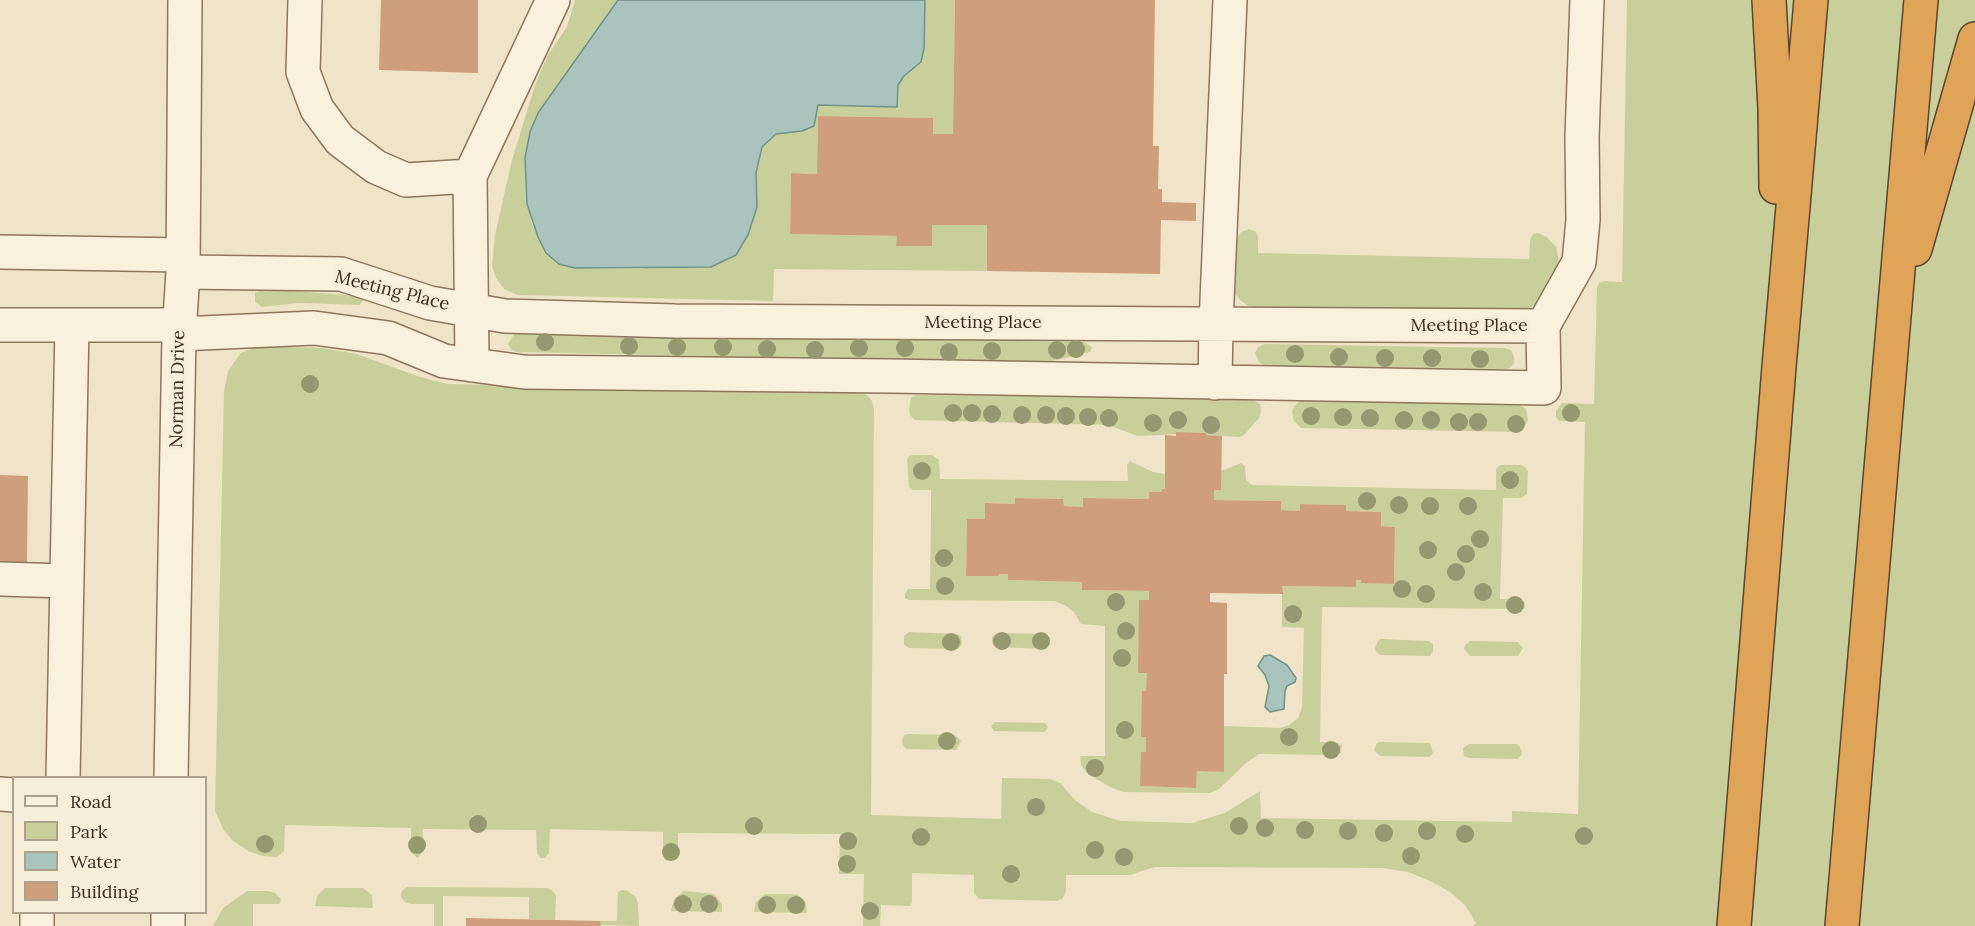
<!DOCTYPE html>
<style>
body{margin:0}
#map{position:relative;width:1975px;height:926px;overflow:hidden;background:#f0e4c8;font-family:Lora,serif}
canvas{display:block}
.legend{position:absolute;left:12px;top:776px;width:195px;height:138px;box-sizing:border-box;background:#f7eed8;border:2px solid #ada18e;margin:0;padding:8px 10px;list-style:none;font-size:18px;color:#3d2e20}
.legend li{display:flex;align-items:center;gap:12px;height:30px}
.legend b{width:30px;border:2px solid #ada18e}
</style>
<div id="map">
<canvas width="1975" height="926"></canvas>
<ul class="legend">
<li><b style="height:8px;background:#faf1dc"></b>Road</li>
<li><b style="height:16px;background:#c9cf9b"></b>Park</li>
<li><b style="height:16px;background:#a9c4bc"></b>Water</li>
<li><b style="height:16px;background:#cf9f7d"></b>Building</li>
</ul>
</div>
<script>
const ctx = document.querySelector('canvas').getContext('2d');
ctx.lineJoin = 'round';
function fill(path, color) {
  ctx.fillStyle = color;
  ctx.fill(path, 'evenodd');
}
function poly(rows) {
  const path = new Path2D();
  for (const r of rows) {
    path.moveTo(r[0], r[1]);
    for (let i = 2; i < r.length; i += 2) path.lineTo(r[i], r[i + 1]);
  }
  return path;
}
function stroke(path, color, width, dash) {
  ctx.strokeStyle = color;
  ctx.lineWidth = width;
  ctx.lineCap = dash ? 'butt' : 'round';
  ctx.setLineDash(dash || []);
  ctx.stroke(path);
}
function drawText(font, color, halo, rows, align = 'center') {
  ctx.font = font + ' Lora,serif';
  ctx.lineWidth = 6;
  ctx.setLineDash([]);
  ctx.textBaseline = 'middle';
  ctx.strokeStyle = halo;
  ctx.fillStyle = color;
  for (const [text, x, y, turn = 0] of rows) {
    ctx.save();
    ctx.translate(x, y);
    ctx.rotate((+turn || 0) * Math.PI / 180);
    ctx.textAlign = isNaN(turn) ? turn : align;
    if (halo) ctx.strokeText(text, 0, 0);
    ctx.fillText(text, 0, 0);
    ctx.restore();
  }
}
fill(poly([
 [575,0,618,0,611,12,531,221,546,253,559,264,575,268,642,269,748,235,757,207,756,172,762,147,776,134,802,131,818,105,897,107,898,85,904,76,921,62,924,47,925,0,955,0,953,134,933,134,932,118,818,116,817,174,791,173,790,234,897,236,897,246,932,246,932,225,987,225,987,271,774,269,773,301,518,295,504,289,496,278,492,266,495,235,512,160,535,85,548,55,567,27],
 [1627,0,1975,0,1975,926,1473,926,1476,923,1470,913,1464,904,1450,892,1430,881,1408,872,1382,868,1155,867,1130,875,1066,875,1066,892,1062,899,1057,901,979,899,974,893,974,875,912,873,912,902,910,906,881,905,880,926,863,926,864,874,839,874,840,834,678,833,678,854,677,858,671,861,665,860,663,854,663,832,550,829,549,853,545,858,540,858,537,853,536,830,423,829,422,852,418,858,411,853,411,828,285,825,284,851,277,857,262,856,248,851,232,840,223,829,215,811,224,391,228,371,241,353,258,346,322,348,357,354,417,376,447,384,862,392,868,396,872,401,874,409,871,815,1001,819,1002,778,1050,779,1060,783,1075,800,1092,812,1120,821,1192,823,1225,813,1260,791,1261,818,1512,822,1512,811,1578,814,1585,422,1559,421,1556,417,1556,411,1562,403,1594,404,1597,287,1599,283,1604,281,1622,282],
 [1249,229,1255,231,1258,236,1258,253,1529,259,1530,240,1533,234,1538,233,1547,237,1556,247,1559,261,1558,276,1546,294,1532,307,1517,311,1263,309,1248,306,1240,300,1234,292,1233,259,1235,242,1241,232],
 [277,290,359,296,363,300,360,305,299,303,262,307,255,302,255,293,259,291],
 [515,333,1084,342,1092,347,1090,352,1085,353,1045,363,516,352,511,349,508,344],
 [1265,344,1504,348,1511,350,1514,357,1514,363,1510,368,1504,369,1266,366,1260,363,1255,353,1258,347],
 [916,395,1250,398,1260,404,1261,411,1259,418,1244,435,1239,437,1206,435,1206,433,1137,436,1109,425,915,420,910,415,909,409,911,398],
 [1302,399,1516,402,1526,409,1528,420,1524,428,1519,432,1301,428,1294,421,1292,412,1295,405],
 [932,455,939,460,940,479,1128,481,1127,465,1130,461,1153,472,1165,474,1165,489,1162,489,1162,492,1149,492,1149,499,1084,498,1083,507,1064,506,1063,499,1015,498,1015,504,985,503,985,519,967,520,966,576,999,576,999,574,1008,574,1008,580,1082,582,1083,590,1149,591,1149,600,1139,600,1147,673,1146,752,1141,752,1141,786,1196,788,1197,771,1223,771,1224,726,1280,728,1289,725,1298,718,1302,707,1304,628,1282,627,1282,586,1356,587,1356,580,1361,580,1362,583,1394,583,1395,527,1381,526,1381,512,1346,511,1346,505,1300,504,1300,511,1281,510,1281,501,1214,500,1214,490,1221,490,1221,471,1241,463,1245,466,1246,480,1252,485,1496,490,1496,469,1500,465,1520,465,1525,467,1528,471,1527,494,1521,498,1503,498,1500,599,1521,600,1525,603,1525,607,1524,609,1322,607,1320,742,1338,743,1342,746,1341,753,1337,755,1259,754,1246,763,1219,789,1210,793,1123,792,1110,787,1087,773,1081,765,1080,756,1105,756,1105,626,1081,624,1074,612,1066,606,1054,601,909,600,905,598,905,594,908,589,930,589,931,515,931,490,913,490,909,487,907,460,909,456,913,455],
 [909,632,957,634,961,636,962,644,958,649,909,648,904,645,904,636],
 [997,633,1045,634,1049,637,1050,644,1046,649,997,647,993,645,992,641,992,637],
 [1381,639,1429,641,1433,644,1433,651,1430,656,1381,655,1376,652,1375,648,1378,641],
 [1470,641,1518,642,1523,648,1518,656,1470,656,1464,649,1465,645],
 [995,722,1045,723,1048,727,1045,732,994,731,991,726],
 [908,734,955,735,961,741,956,750,907,749,903,746,902,742,904,735],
 [1380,742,1430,743,1433,753,1429,757,1380,756,1374,750,1377,743],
 [1469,744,1517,744,1520,747,1522,754,1518,759,1469,758,1464,756,1463,748],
 [407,887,547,888,553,891,556,896,555,920,529,919,529,897,443,896,443,926,434,926,434,904,411,904,405,902,401,897,402,891],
 [325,888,363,888,372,895,373,908,315,906,317,896],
 [621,890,626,890,636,897,638,904,639,926,600,925,600,921,617,921,618,892],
 [247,891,269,891,275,893,281,899,280,902,279,904,253,904,253,926,213,926,223,908],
 [684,891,714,894,722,904,722,912,671,911,674,899],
 [765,894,792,894,798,895,806,903,807,913,754,912,756,902]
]), '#c9cf9b');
const water = poly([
 [618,0,925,0,924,48,921,62,904,76,898,85,897,107,818,105,814,126,802,131,776,134,762,147,756,173,757,207,748,235,736,255,711,267,575,268,559,264,546,253,538,237,527,204,525,158,530,132,538,113,618,0],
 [1270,655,1287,665,1296,678,1295,682,1287,686,1285,691,1284,709,1270,712,1265,707,1269,686,1265,675,1258,666,1264,656,1270,655]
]);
fill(water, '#a9c4bc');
stroke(water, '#6f938a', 1.5);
fill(poly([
 [381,0,478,0,478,73,379,70],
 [955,0,1155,0,1153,146,1159,146,1158,189,1162,189,1162,202,1196,203,1196,221,1161,220,1160,274,987,271,987,225,932,225,932,246,896,246,897,236,790,234,791,173,817,174,818,116,933,118,933,134,953,134],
 [1176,432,1206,433,1206,435,1222,436,1221,490,1214,490,1214,500,1281,501,1281,510,1300,511,1300,504,1346,505,1346,511,1381,512,1381,526,1395,527,1394,584,1361,583,1361,580,1356,580,1356,587,1282,586,1283,594,1210,593,1210,602,1227,603,1227,674,1224,674,1224,772,1197,771,1196,788,1140,786,1141,752,1146,752,1146,737,1141,737,1142,691,1146,691,1147,673,1138,673,1139,600,1149,600,1149,591,1082,590,1082,582,1008,580,1008,574,999,574,999,576,966,576,967,519,985,519,985,503,1015,504,1015,498,1063,499,1064,506,1083,507,1083,498,1149,499,1149,492,1162,492,1162,489,1165,489,1165,435,1176,436],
 [0,475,28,476,27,563,0,562],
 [466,918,600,921,601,926,466,926]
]), '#cf9f7d');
const minor = poly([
 [305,0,303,72,317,109,340,140,376,167,406,180,470,176],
 [0,252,183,255],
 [0,325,179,325],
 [1543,326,1579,262,1583,220,1582,137,1587,0],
 [179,334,314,328,388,338,444,361,524,372,891,376,1544,388,1543,326,675,321,505,316,430,303,341,274,183,272],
 [472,365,470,176,553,0],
 [1215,383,1216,324,1230,0],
 [0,579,67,581],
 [63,778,72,325],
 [171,778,179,334,183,272,185,0],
 [0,794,14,795],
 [37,926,37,912],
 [168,926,168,912]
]);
const highway = poly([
 [1769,0,1775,108,1776,187],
 [1915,249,1975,39],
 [1734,926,1779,367,1811,0],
 [1842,926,1921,0]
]);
stroke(minor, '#8d765c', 36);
stroke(highway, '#5b4430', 36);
stroke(minor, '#faf1dc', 33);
stroke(highway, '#e0a458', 33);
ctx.fillStyle = '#96986f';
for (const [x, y] of [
 [545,342],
 [629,346],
 [677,347],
 [723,347],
 [859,348],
 [905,348],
 [767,349],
 [1076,349],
 [815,350],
 [1057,350],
 [992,351],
 [949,352],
 [1295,354],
 [1339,357],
 [1385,358],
 [1432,358],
 [1480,359],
 [310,384],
 [953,413],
 [972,413],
 [1571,413],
 [992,414],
 [1022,415],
 [1046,415],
 [1066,416],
 [1311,416],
 [1088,417],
 [1343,417],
 [1109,418],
 [1370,418],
 [1178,420],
 [1404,420],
 [1431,420],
 [1459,422],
 [1478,422],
 [1153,423],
 [1516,424],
 [1211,425],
 [922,471],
 [1510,480],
 [1367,501],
 [1399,505],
 [1430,506],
 [1468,506],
 [1480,539],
 [1428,550],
 [1466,554],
 [944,558],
 [1456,572],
 [945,586],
 [1402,589],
 [1483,592],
 [1426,594],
 [1116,602],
 [1515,605],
 [1293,614],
 [1126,631],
 [1002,641],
 [1041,641],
 [951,642],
 [1122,658],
 [1125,730],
 [1289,737],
 [947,741],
 [1331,750],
 [1095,768],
 [1036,807],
 [478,824],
 [754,826],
 [1239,826],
 [1265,828],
 [1305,830],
 [1348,831],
 [1427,831],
 [1384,833],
 [1465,834],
 [1584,836],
 [921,837],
 [848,841],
 [265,844],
 [417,845],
 [1095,850],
 [671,852],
 [1411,856],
 [1124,857],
 [847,864],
 [1011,874],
 [683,904],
 [709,904],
 [767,905],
 [796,905],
 [870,911]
]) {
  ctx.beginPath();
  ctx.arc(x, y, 9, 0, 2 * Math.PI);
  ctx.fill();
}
drawText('18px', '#3d2e20', '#f7eed8', [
 ["Meeting Place",392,291,14],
 ["Meeting Place",983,323],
 ["Meeting Place",1469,326],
 ["Norman Drive",178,389,-89]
]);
</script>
